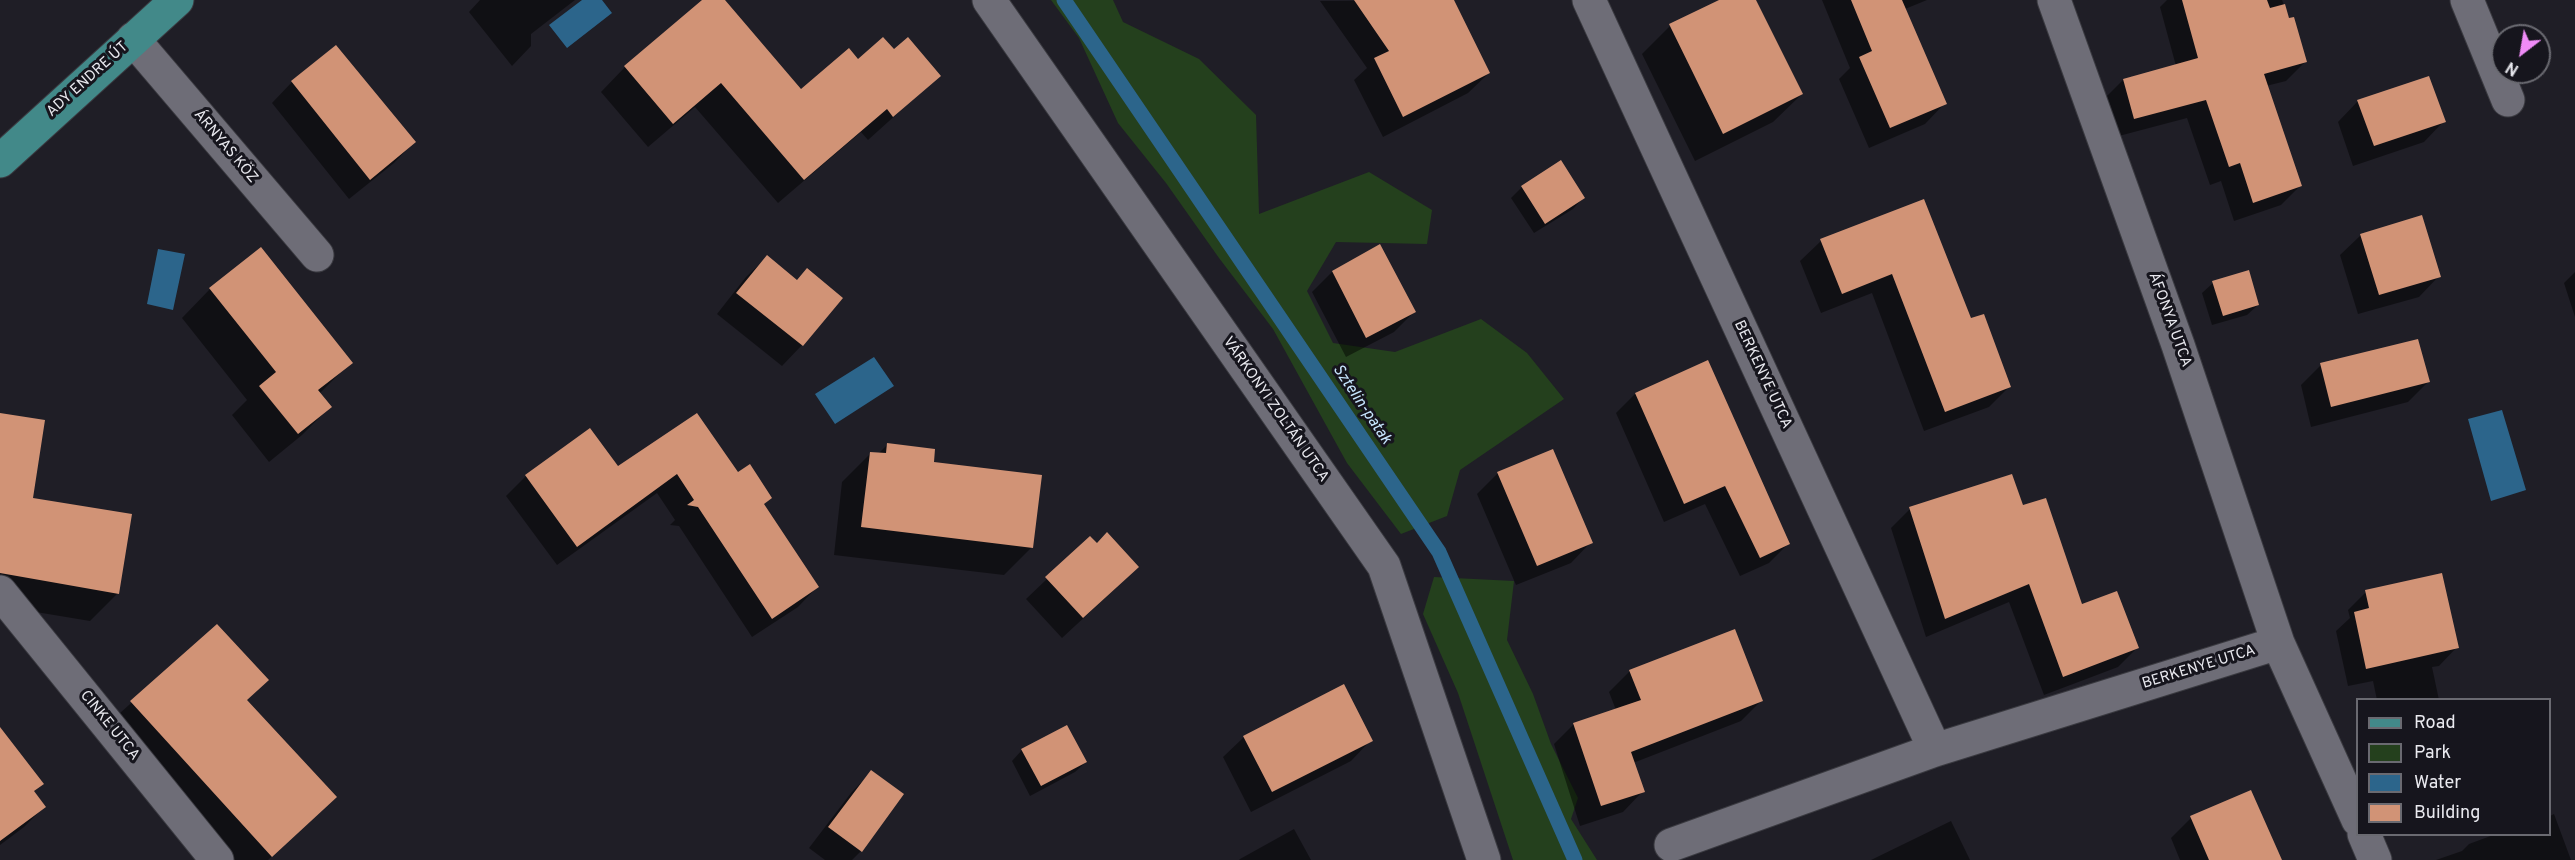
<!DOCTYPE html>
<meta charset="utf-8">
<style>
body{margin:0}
#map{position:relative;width:2575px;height:860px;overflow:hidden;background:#1f1e26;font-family:Overpass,sans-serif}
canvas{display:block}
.legend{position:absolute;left:2356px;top:698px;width:195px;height:138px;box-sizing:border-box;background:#16151d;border:2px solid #6a6a71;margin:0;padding:8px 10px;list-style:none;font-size:18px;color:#e9e9ef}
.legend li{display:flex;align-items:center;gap:12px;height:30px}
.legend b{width:30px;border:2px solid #6a6a71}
.north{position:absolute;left:2491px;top:24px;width:60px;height:60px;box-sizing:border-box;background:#16151d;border:2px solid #6a6a71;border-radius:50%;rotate:211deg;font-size:16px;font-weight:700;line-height:24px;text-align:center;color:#e9e9ef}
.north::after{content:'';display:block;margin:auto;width:21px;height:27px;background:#ef8bf7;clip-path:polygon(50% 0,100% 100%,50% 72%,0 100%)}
</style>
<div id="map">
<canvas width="2575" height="860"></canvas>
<ul class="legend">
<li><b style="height:8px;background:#428989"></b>Road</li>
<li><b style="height:16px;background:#24401d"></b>Park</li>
<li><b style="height:16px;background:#2c658b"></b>Water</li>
<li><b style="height:16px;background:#d19376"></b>Building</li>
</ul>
<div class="north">N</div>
</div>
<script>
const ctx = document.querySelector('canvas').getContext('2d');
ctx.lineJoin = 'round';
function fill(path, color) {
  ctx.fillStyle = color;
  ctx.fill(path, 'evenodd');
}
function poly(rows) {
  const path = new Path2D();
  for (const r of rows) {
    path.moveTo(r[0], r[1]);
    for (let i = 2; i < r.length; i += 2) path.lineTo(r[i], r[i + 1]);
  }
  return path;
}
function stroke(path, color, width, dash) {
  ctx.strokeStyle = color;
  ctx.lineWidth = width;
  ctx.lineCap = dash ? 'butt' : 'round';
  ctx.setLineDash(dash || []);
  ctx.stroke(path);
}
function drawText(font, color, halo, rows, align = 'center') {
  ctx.font = font + ' Overpass,sans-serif';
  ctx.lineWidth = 6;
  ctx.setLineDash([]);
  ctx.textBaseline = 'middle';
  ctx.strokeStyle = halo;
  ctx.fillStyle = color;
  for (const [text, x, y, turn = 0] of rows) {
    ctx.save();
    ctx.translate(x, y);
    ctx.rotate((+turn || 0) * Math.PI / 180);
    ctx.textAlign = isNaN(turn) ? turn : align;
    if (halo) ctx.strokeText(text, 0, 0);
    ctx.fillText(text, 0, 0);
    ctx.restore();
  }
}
fill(poly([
 [1051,0,1113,0,1123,22,1199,59,1256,115,1259,214,1369,172,1432,210,1427,244,1336,242,1307,291,1333,343,1395,352,1481,319,1527,353,1564,399,1460,470,1447,516,1401,534,1347,463,1273,329,1219,258,1166,183,1118,123,1079,38],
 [1434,577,1514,581,1507,640,1533,694,1551,744,1578,798,1571,819,1597,860,1513,860,1458,693,1423,614]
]), '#24401d');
fill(poly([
 [582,0,602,0,612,13,567,48,549,25],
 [158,249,185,254,173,310,147,304],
 [874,357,894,386,835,424,815,394],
 [2502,410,2526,490,2491,501,2468,419]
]), '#2c658b');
fill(poly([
 [480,0,575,0,531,34,531,46,512,66,469,12],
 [704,0,723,0,801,91,858,61,894,51,939,76,868,140,861,132,778,203,695,107,648,147,601,92,625,67],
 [1452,0,1489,73,1468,93,1383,137,1354,80,1367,68,1320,1],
 [1723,0,1755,0,1802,94,1773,122,1695,161,1642,54,1670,26],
 [1822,0,1927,0,1905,9,1945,103,1925,124,1869,148,1839,79,1850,68],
 [2167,0,2282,0,2305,62,2286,81,2266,86,2300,186,2281,205,2234,221,2221,181,2210,185,2187,118,2115,137,2104,99,2123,80,2176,66,2160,7],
 [336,47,414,142,394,163,349,199,272,103,292,82],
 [2358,101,2444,121,2424,142,2353,166,2338,122],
 [1560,162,1583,198,1573,209,1534,233,1511,198,1522,187],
 [1923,201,1971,320,2009,387,1989,407,1924,431,1872,293,1821,313,1800,261,1821,241],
 [2361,235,2439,276,2419,297,2358,314,2340,255],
 [261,249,351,362,319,394,330,407,302,435,269,462,232,415,247,400,182,318,210,289],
 [767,257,796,281,802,345,782,366,717,314,746,277],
 [1332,272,1414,312,1394,332,1346,357,1312,292],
 [2575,272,2575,317,2564,283],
 [2213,283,2258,305,2247,315,2212,325,2202,293],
 [1708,362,1788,544,1769,563,1740,576,1705,504,1664,522,1616,413,1635,394],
 [2321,365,2428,382,2408,402,2311,427,2301,385],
 [0,414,31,499,118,593,90,621,0,606],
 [590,430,617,468,737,474,770,498,763,505,817,587,798,607,752,637,679,526,670,525,675,520,657,493,557,565,506,496,526,476],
 [887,445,932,463,1032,547,1004,575,834,555,842,482,871,453,878,454],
 [1498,473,1591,542,1571,563,1516,585,1477,494],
 [2022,507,2081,606,2137,648,2118,667,2044,695,2009,602,1926,637,1891,528,1910,509],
 [1090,538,1096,545,1117,587,1062,638,1026,599],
 [2366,592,2457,647,2439,666,2432,667,2439,700,2377,700,2373,681,2348,686,2336,631,2350,618,2348,610],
 [217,626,246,701,335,797,268,860,235,860,110,722],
 [1630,671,1761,701,1741,721,1633,763,1643,791,1623,812,1580,826,1554,744,1574,724,1616,710,1609,692],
 [0,732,42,784,33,792,44,807,24,827,0,845],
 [1244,737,1371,740,1351,761,1251,812,1223,757],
 [1022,750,1086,762,1075,772,1030,796,1012,761],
 [871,772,861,851,852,860,825,860,809,848,851,793],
 [2554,814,2571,860,2436,860,2462,851,2469,844,2496,834,2550,834,2550,816],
 [2191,818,2280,860,2180,860,2171,838],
 [1951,821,1970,860,1871,860],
 [1294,829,1311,860,1239,860,1240,859]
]), '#0007');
stroke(poly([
 [1064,0,1439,552,1575,860]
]), '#2c658b', 15);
fill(poly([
 [702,0,725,0,801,89,849,48,858,59,883,37,894,49,908,37,941,76,893,117,887,109,804,180,721,83,673,124,624,66],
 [1354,0,1454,0,1490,73,1403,117,1374,58,1389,51],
 [1719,0,1756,0,1803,94,1723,134,1669,24],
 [1851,0,1902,0,1947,104,1890,128,1859,57,1872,51],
 [2182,0,2267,0,2270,8,2285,4,2289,18,2294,17,2307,62,2264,74,2302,186,2253,203,2240,163,2229,167,2206,100,2134,119,2123,79,2198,58],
 [336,45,416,142,370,180,291,81],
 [2429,76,2446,122,2374,146,2357,100],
 [1561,160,1585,198,1545,224,1521,186],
 [1924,199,1971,318,1984,314,2011,387,1945,412,1892,274,1842,294,1820,239],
 [2422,215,2441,277,2379,295,2360,234],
 [1380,244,1416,312,1366,338,1332,271],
 [261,247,353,363,318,390,332,407,298,434,259,386,276,372,209,288],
 [767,255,797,280,807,268,843,298,803,346,736,293],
 [2249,270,2259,305,2223,316,2212,281],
 [2418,339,2430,382,2331,407,2320,363],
 [1708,360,1790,544,1760,558,1725,486,1684,504,1635,393],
 [0,413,45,420,33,498,132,514,119,594,0,573],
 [697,413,738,472,750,464,772,498,764,504,819,587,772,619,698,507,687,505,694,500,677,474,577,547,525,475,590,428,618,466],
 [887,443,935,449,934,462,1042,475,1033,548,861,527,870,452,886,453],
 [1553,449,1593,543,1537,566,1497,472],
 [2012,474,2023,505,2046,498,2082,604,2117,591,2139,648,2063,677,2029,584,1945,619,1909,507],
 [1107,532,1139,567,1083,618,1045,577,1090,536,1097,543],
 [2442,573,2459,648,2366,669,2354,612,2369,608,2365,590],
 [217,624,269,680,247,700,337,797,272,857,130,701],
 [1735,629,1763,701,1631,752,1645,792,1601,806,1573,723,1641,700,1629,670],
 [1344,684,1373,741,1272,792,1243,736],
 [1067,725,1087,762,1041,786,1021,749],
 [0,727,44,784,34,791,46,807,0,841],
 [871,770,904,794,862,852,828,827],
 [2251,790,2282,860,2209,860,2190,816]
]), '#d19376');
const minor = poly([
 [989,0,1384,566,1484,860],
 [1589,0,1935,750],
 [2054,0,2178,345,2278,643],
 [2467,0,2508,100],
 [133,39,317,255],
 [0,592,217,860],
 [2364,834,2375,860],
 [1671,845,1935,750,2278,643,2358,820]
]);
const primary = poly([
 [0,161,177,0]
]);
stroke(minor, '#3a3a40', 35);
stroke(primary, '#3a3a40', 35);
stroke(minor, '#6e6d77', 33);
stroke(primary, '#428989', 33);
drawText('15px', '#e9e9ef', '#16151d', [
 ["ADY ENDRE ÚT",88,80,-42],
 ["ÁRNYAS KÖZ",225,147,50],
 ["ÁFONYA UTCA",2169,320,70],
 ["BERKENYE UTCA",1762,375,65],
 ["VÁRKONYI ZOLTÁN UTCA",1275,410,55],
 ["BERKENYE UTCA",2199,668,-17],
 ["CINKE UTCA",109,726,51]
]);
drawText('italic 16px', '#c7e6fe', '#16151d', [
 ["Sztelin-patak",1361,405,56]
]);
</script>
